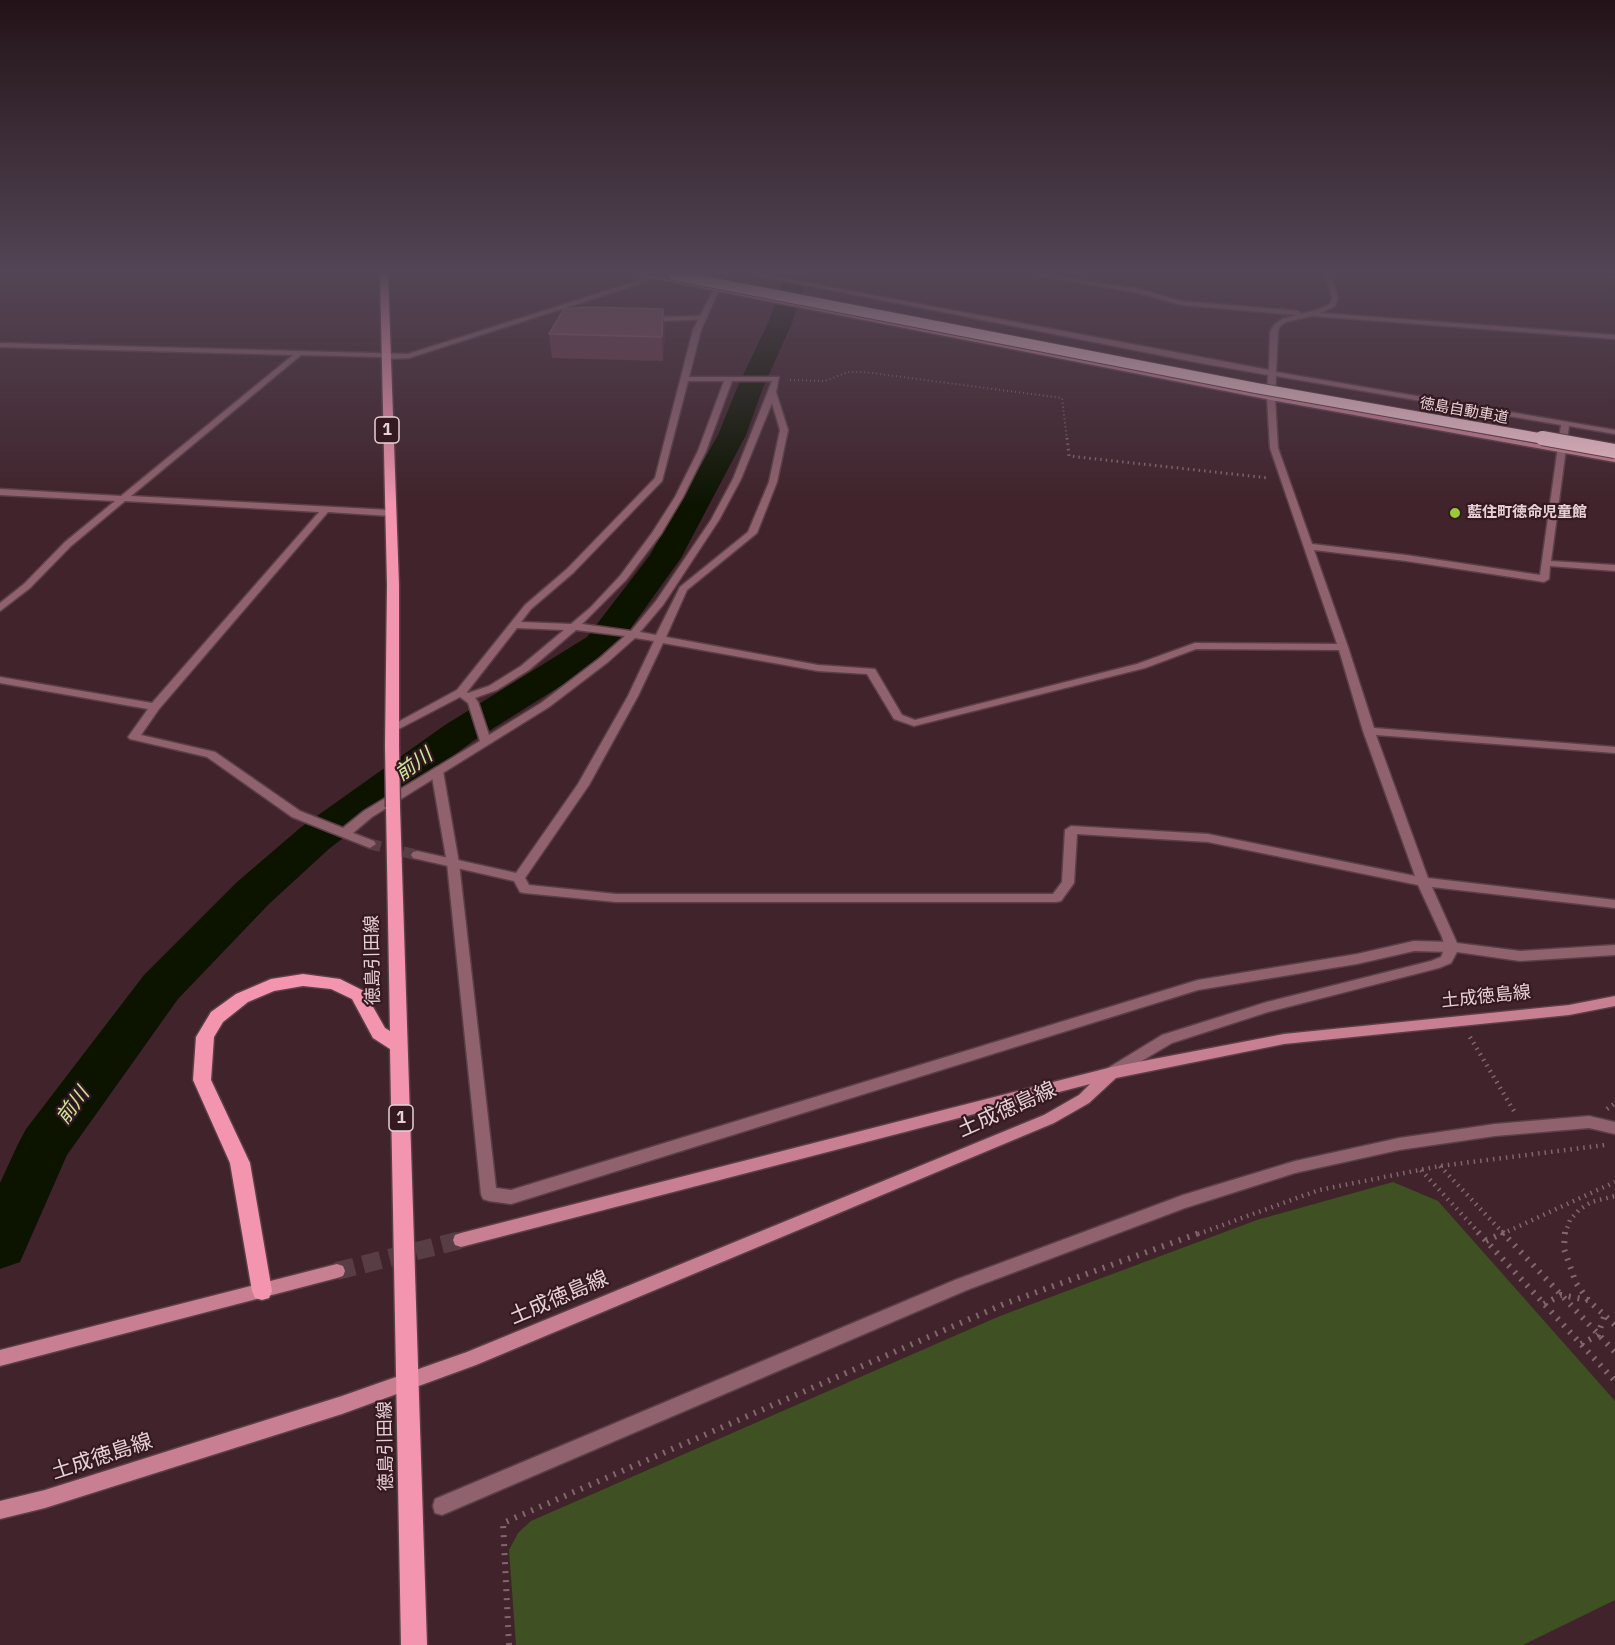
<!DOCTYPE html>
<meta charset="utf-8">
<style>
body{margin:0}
canvas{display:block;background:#40232b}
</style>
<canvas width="1615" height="1645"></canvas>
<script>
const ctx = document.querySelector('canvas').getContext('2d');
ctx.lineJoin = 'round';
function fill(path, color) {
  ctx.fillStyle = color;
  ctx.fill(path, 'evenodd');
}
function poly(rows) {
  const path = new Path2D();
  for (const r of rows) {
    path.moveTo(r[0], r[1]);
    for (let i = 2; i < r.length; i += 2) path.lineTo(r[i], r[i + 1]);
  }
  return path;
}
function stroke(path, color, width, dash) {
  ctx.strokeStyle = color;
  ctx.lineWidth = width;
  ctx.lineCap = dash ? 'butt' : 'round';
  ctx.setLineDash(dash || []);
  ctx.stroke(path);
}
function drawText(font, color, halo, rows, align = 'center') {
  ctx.font = font + ' "IBM Plex Sans","Noto Sans JP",sans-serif';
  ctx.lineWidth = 4.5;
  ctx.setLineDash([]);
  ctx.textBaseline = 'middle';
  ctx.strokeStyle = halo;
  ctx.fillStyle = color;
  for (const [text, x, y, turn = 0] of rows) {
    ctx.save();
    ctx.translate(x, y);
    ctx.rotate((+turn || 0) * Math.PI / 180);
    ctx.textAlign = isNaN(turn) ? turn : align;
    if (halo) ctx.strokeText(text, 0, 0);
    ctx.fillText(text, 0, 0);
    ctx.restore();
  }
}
fill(poly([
 [1393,1182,1438,1201,1615,1401,1615,1600,1523,1645,516,1645,509,1550,518,1533,531,1521,1000,1316,1257,1220]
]), '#3f5022');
fill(poly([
 [785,275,807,275,792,323,763,388,746,435,681,558,613,653,473,741,330,848,269,904,178,999,67,1155,20,1262,0,1269,0,1183,18,1144,26,1129,144,975,237,882,300,828,445,725,587,637,650,555,718,435,737,388,768,323,785,275]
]), '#0c1400');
stroke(poly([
 [370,844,417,855]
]), '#593d45', 11, [11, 6]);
stroke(poly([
 [337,1271,461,1240]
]), '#593d45', 18, [18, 9]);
const lane = poly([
 [702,316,705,318,704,319,662,321,659,319,662,317,702,316],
 [437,767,443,771,459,863,496,1188,511,1190,1198,980,1357,954,1414,941,1452,942,1457,944,1459,947,1457,950,1452,952,1414,951,1357,964,1198,990,511,1204,489,1201,483,1199,481,1194,447,863,431,771,437,767],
 [1589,1116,1615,1122,1615,1134,1589,1128,1495,1136,1399,1150,1295,1173,1185,1208,967,1290,442,1515,435,1513,433,1506,435,1499,955,1280,1183,1195,1295,1161,1399,1138,1495,1124,1589,1116]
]);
const street = poly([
 [755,275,766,275,1269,370,1270,332,1274,325,1282,319,1297,315,1181,305,1138,293,1035,275,1048,275,1139,289,1181,301,1298,311,1301,314,1317,310,1330,304,1332,298,1326,275,1332,275,1338,298,1335,306,1321,313,1615,335,1615,339,1312,316,1286,322,1280,326,1278,332,1276,372,1615,430,1615,434,1569,426,1551,561,1615,565,1615,571,1550,566,1549,579,1544,582,1406,561,1314,550,1348,647,1374,728,1615,747,1615,753,1376,735,1428,878,1615,900,1615,908,1432,887,1457,943,1520,951,1615,945,1615,955,1520,961,1457,952,1451,963,1439,968,1268,1012,1172,1043,1113,1078,1108,1076,1106,1072,1108,1068,1162,1035,1267,1002,1431,961,1441,957,1445,947,1442,937,1418,885,1208,842,1077,834,1074,883,1061,901,1056,902,616,902,524,893,520,892,514,881,413,858,411,855,413,852,417,851,516,873,578,784,628,696,654,641,635,638,608,662,549,707,372,817,353,833,374,841,376,844,370,848,292,817,207,757,130,739,128,737,148,709,0,683,0,677,152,703,319,512,125,501,71,546,30,588,0,611,0,603,24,584,65,542,115,501,0,495,0,489,121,496,293,355,0,347,0,343,408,354,653,276,656,278,655,279,409,358,385,359,381,357,301,355,131,496,390,510,394,513,390,516,328,512,159,709,141,735,215,752,300,811,343,828,364,811,480,741,468,703,460,697,395,731,387,731,385,729,457,690,525,605,567,569,655,478,693,330,713,290,716,288,719,290,701,330,689,377,779,377,776,392,788,430,777,482,757,533,687,590,666,637,818,665,875,669,902,715,915,720,1137,664,1195,643,1337,644,1270,448,1267,398,1268,375,1200,363,755,275],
 [1276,376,1561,425,1540,575,1406,555,1312,544,1278,448,1275,398,1276,376],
 [688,381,724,381,698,451,675,497,652,533,620,576,590,608,571,624,521,622,531,609,573,573,662,481,688,381],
 [732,381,772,381,733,479,711,520,656,601,631,631,582,624,626,580,661,534,683,497,706,451,732,381],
 [772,403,780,430,769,482,748,532,680,587,656,635,640,632,663,605,719,520,741,479,772,403],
 [517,628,564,630,521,666,489,686,468,693,467,692,517,628],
 [576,630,625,636,600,658,541,703,489,735,478,702,475,698,497,690,529,670,576,630],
 [663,643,818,671,867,674,894,719,914,726,1145,668,1196,649,1339,650,1363,731,1415,876,1208,834,1071,826,1065,830,1062,882,1053,894,616,894,529,885,525,878,589,785,638,696,663,643]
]);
const secondary = poly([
 [635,275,647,275,1271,396,1615,458,1615,462,1271,400,635,275],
 [1615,996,1615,1006,1569,1015,1284,1044,1116,1078,1089,1103,1054,1123,476,1365,342,1414,45,1508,0,1519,0,1501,45,1490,342,1396,467,1352,1044,1115,1079,1095,1090,1084,461,1247,455,1245,453,1240,455,1235,461,1233,1112,1067,1284,1034,1569,1005,1615,996],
 [337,1264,343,1266,345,1271,343,1276,337,1278,0,1366,0,1350,337,1264]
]);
const primary = poly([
 [380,275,388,275,399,585,399,746,392,750,385,746,387,585,380,275],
 [393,802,400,807,427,1645,401,1645,390,1049,373,1038,352,999,331,989,303,986,274,991,248,1002,223,1022,214,1037,211,1080,250,1163,272,1291,269,1298,262,1300,255,1298,252,1291,230,1163,193,1080,196,1037,211,1012,236,994,271,979,303,974,340,979,364,991,385,1028,390,1031,386,807,393,802]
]);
stroke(lane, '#5b3f46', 3);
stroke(street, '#5b3f46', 3);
stroke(secondary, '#5b3f46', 3);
stroke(primary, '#5b3f46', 3);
stroke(poly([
 [790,380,825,381,848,372,864,372,1062,398,1067,440]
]), '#81676e', 2, [1, 3]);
stroke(poly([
 [1067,438,1069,456,1269,478]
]), '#81676e', 3, [1.5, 4]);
stroke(poly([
 [1470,1037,1514,1111],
 [1607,1109,1615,1103],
 [1440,1166,1504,1234],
 [1421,1170,1480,1234],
 [1198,1234,1319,1190,1440,1166,1605,1145],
 [1502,1234,1615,1182],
 [1565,1234,1570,1220,1579,1210,1591,1202,1615,1196]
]), '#81676e', 4.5, [1.5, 5]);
stroke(poly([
 [1478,1232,1615,1381],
 [1502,1232,1615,1352],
 [1565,1232,1564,1249,1576,1283,1588,1300,1615,1325],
 [1486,1241,1505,1232],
 [1544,1304,1561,1295,1588,1300],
 [1581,1344,1598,1335,1604,1317],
 [509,1645,503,1523,1004,1304,1202,1232]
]), '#81676e', 6, [2, 7]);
fill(lane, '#90626e');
fill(street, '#90626e');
fill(secondary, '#c87f92');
fill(primary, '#f395ae');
const primaryBridge = poly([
 [392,746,393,807]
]);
const highwayBridgeFar1 = poly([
 [673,275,1256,388,1550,440]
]);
const highwayBridge = poly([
 [1542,438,1615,451]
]);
stroke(primaryBridge, '#5b3f46', 17, []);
stroke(highwayBridgeFar1, '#5b3f46', 12, []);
stroke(highwayBridge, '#5b3f46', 16, []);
stroke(primaryBridge, '#f395ae', 14);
stroke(highwayBridgeFar1, '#f1c2cd', 10);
stroke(highwayBridge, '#f1c2cd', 14);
fill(poly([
 [663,309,665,333,663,361,552,358,549,334]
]), '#6a3948');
fill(poly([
 [663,309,665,333,663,361,662,337]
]), '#542a36');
const building = poly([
 [586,307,663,309,662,337,549,334,564,309,586,307]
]);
fill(building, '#784a57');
stroke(building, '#895f6b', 1.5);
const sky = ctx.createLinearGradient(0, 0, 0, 505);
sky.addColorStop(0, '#231318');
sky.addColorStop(0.54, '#534555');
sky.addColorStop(1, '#53455500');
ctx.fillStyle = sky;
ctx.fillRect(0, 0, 1615, 505);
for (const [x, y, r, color] of [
 [1455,513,6,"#9acb34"]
]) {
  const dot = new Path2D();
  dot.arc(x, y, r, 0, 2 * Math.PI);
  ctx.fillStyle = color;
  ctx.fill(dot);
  stroke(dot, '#351921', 2);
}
drawText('15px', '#e6d1d6', '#351921', [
 ["徳島自動車道",1464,411,10]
]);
drawText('bold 15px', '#e6d1d6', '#351921', [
 ["藍住町徳命児童館",1467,513]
], 'left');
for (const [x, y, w] of [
 [387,430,24],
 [401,1118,24]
]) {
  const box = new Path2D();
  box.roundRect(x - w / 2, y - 13, w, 26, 4.5);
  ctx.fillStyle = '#351921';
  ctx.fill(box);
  stroke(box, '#e6d1d6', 1.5);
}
drawText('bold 16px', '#e6d1d6', null, [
 ["1",387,430],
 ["1",401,1118]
]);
drawText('18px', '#e6d1d6', '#351921', [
 ["徳島引田線",373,960,-91],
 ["土成徳島線",1486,997,-6],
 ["徳島引田線",386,1446,-91]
]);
drawText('italic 20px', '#cae99b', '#351921', [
 ["前川",414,765,-36],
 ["前川",73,1106,-54]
]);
drawText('21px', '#e6d1d6', '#351921', [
 ["土成徳島線",1007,1110,-24],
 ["土成徳島線",559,1298,-23],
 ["土成徳島線",102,1457,-18]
]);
</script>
